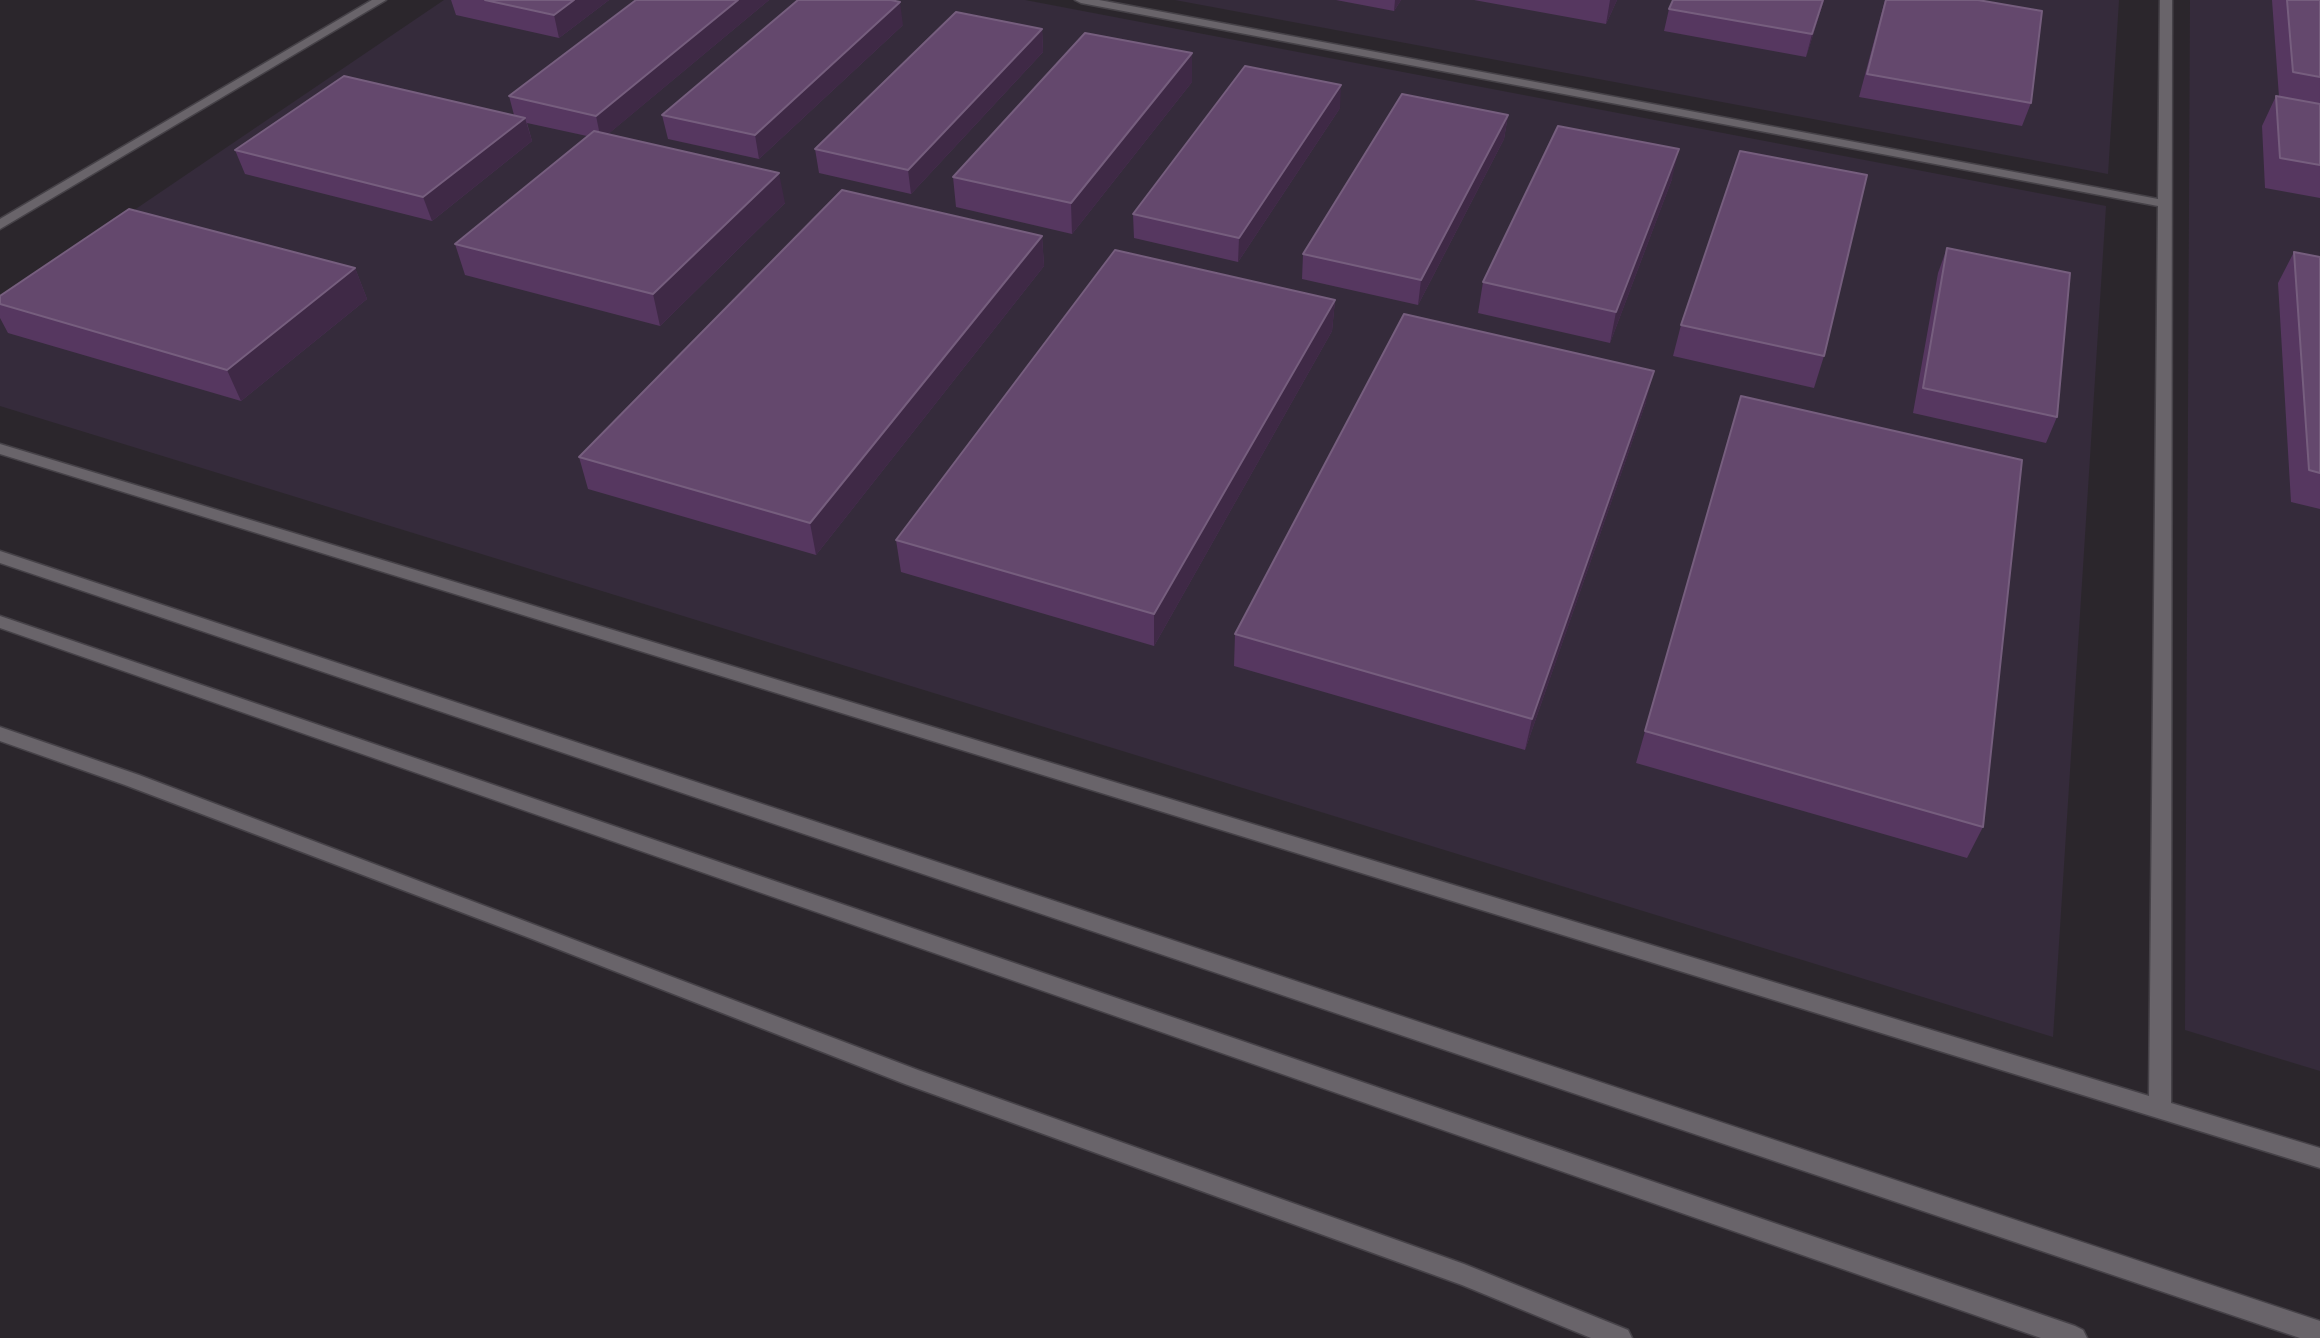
<!DOCTYPE html>
<style>
body{margin:0}
canvas{display:block;background:#2b262c}
</style>
<canvas width="2320" height="1338"></canvas>
<script>
const ctx = document.querySelector('canvas').getContext('2d');
ctx.lineJoin = 'round';
function fill(path, color) {
  ctx.fillStyle = color;
  ctx.fill(path, 'evenodd');
}
function poly(rows) {
  const path = new Path2D();
  for (const r of rows) {
    path.moveTo(r[0], r[1]);
    for (let i = 2; i < r.length; i += 2) path.lineTo(r[i], r[i + 1]);
  }
  return path;
}
function stroke(path, color, width, dash) {
  ctx.strokeStyle = color;
  ctx.lineWidth = width;
  ctx.lineCap = dash ? 'butt' : 'round';
  ctx.setLineDash(dash || []);
  ctx.stroke(path);
}
fill(poly([
 [444,0,1025,0,2106,206,2053,1037,0,406,0,301],
 [1175,0,2119,0,2108,174],
 [2190,0,2320,0,2320,1071,2185,1030]
]), '#352b3b');
const minor = poly([
 [372,0,386,0,0,229,0,219,372,0],
 [1075,0,1099,0,2158,199,2160,0,2172,0,2171,1103,2320,1148,2320,1168,0,454,0,444,2149,1096,2158,206,1081,3,1075,0],
 [0,551,2320,1321,2320,1338,2300,1338,0,563,0,551],
 [0,616,2075,1326,2083,1330,2087,1338,2041,1338,0,628,0,616],
 [0,727,139,775,918,1070,1464,1264,1628,1330,1632,1338,1591,1338,1462,1285,905,1084,527,937,125,785,0,741,0,727]
]);
stroke(minor, '#464248', 3);
fill(minor, '#69646a');
fill(poly([
 [451,0,609,0,559,38,456,15],
 [636,0,769,0,608,134,785,203,660,326,465,275,455,244,587,136,527,123,532,141,432,221,245,174,235,150,514,115,509,96],
 [1336,0,1401,0,1394,11],
 [1474,0,1617,0,1606,24],
 [1673,0,1824,0,1806,57,1664,31,1669,9],
 [1885,0,1978,0,2031,103,2022,126,1859,97],
 [2272,0,2320,0,2320,198,2265,188,2262,126,2276,96,2279,97],
 [903,25,759,159,668,139,662,115],
 [1042,29,1043,52,911,194,819,173,815,149],
 [1192,82,1072,234,956,207,953,177],
 [1340,108,1238,262,1134,238,1133,214],
 [1508,115,1504,139,1418,305,1302,279,1303,254],
 [1672,179,1610,343,1478,313,1483,282],
 [1042,236,1044,266,816,555,588,489,579,457],
 [1947,248,2057,417,2046,443,1913,413,1938,273],
 [2294,252,2320,257,2320,509,2291,502,2278,283],
 [355,268,367,299,241,401,8,333,0,318,0,296],
 [1335,300,1332,331,1154,646,901,572,896,540],
 [1681,325,1824,356,1814,388,1673,356],
 [1741,396,1983,827,1967,858,1636,763],
 [1646,402,1525,750,1234,666,1235,634]
]), '#563760');
fill(poly([
 [574,0,609,0,559,38,554,15],
 [738,0,769,0,601,140,596,116],
 [1395,0,1401,0,1394,11],
 [1610,0,1617,0,1606,24],
 [1823,0,1824,0,1806,57,1812,34],
 [900,2,903,25,759,159,755,135],
 [1042,29,1043,52,911,194,908,170],
 [1192,53,1192,82,1072,234,1071,203],
 [1341,85,1340,108,1238,262,1239,238],
 [1508,115,1504,139,1418,305,1421,280],
 [525,118,532,141,432,221,423,197],
 [1679,149,1672,179,1610,343,1616,312],
 [779,173,785,203,660,326,653,294],
 [1042,236,1044,266,816,555,810,523],
 [355,268,367,299,241,401,227,370],
 [1335,300,1332,331,1154,646,1154,614],
 [1654,371,1646,402,1525,750,1532,719]
]), '#3f2946');
const building = poly([
 [485,0,574,0,554,15,485,0],
 [636,0,738,0,596,116,509,96,636,0],
 [798,0,891,0,900,2,755,135,662,115,798,0],
 [1673,0,1823,0,1812,34,1669,9,1673,0],
 [1886,0,1978,0,2042,11,2031,103,1867,74,1886,0],
 [2287,0,2320,0,2320,77,2293,72,2287,0],
 [956,12,1042,29,908,170,815,149,956,12],
 [1085,33,1192,53,1071,203,953,177,1085,33],
 [1245,66,1341,85,1239,238,1133,214,1245,66],
 [344,76,525,118,423,197,235,150,344,76],
 [1402,94,1508,115,1421,280,1303,254,1402,94],
 [2276,96,2320,104,2320,165,2280,158,2276,96],
 [1558,126,1679,149,1616,312,1483,282,1558,126],
 [594,131,779,173,653,294,455,244,594,131],
 [1740,151,1867,175,1824,356,1681,325,1740,151],
 [842,190,1042,236,810,523,579,457,842,190],
 [129,209,355,268,227,370,0,304,0,296,129,209],
 [1947,248,2070,273,2057,417,1923,388,1947,248],
 [1115,250,1335,300,1154,614,896,540,1115,250],
 [2294,252,2320,257,2320,473,2309,470,2294,252],
 [1404,314,1654,371,1532,719,1235,634,1404,314],
 [1741,396,2022,460,1983,827,1645,731,1741,396]
]);
fill(building, '#64486d');
stroke(building, '#765e7e', 2);
</script>
